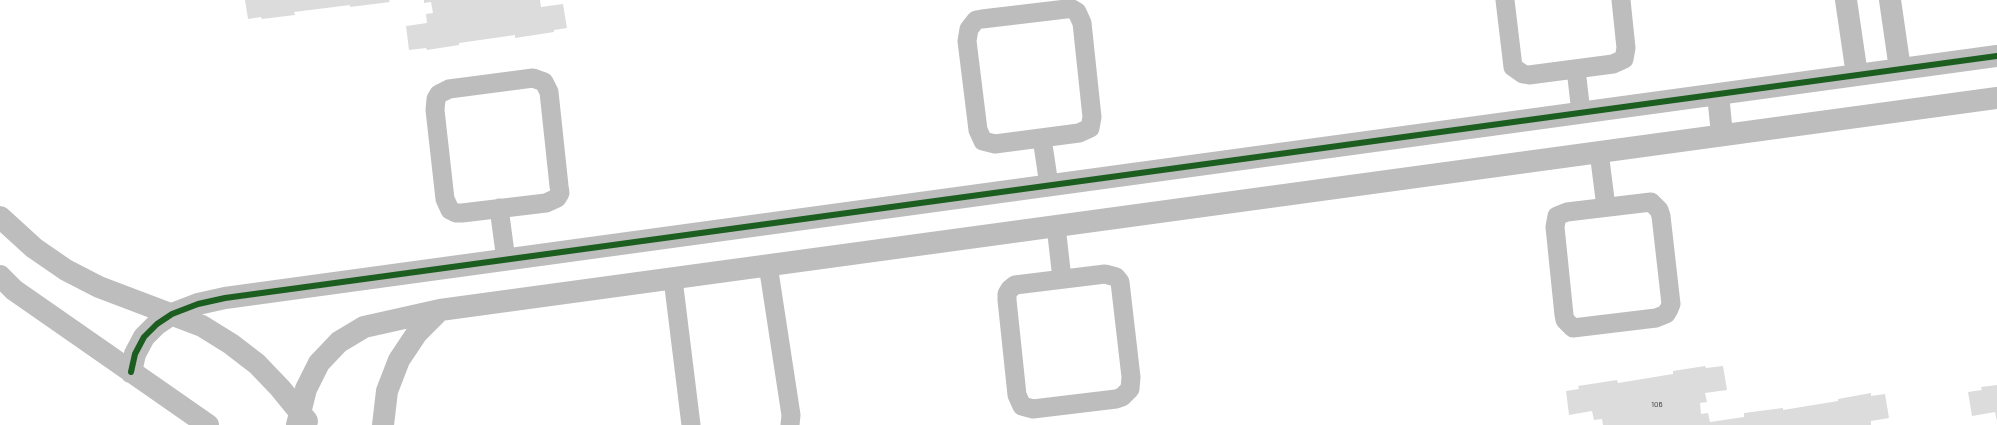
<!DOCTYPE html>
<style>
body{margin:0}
canvas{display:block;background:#fff}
</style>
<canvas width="1997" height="425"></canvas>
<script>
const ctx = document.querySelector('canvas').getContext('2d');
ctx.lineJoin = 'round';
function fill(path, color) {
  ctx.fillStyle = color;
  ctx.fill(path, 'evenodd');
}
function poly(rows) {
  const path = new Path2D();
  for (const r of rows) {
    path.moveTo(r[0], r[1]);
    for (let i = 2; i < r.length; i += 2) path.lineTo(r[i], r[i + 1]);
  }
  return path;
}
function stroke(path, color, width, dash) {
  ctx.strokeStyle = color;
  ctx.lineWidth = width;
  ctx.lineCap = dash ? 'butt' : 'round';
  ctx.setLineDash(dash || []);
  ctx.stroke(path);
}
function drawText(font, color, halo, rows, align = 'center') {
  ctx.font = font + ' Barlow,sans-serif';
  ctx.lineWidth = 3;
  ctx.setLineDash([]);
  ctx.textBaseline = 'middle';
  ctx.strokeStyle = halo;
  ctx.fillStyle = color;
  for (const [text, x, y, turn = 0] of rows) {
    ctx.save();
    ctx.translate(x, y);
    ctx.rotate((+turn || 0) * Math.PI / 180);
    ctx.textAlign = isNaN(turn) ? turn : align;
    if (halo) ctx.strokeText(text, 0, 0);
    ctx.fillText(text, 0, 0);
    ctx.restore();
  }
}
fill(poly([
 [245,0,389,0,390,2,350,7,350,5,294,12,295,15,262,19,261,17,248,19],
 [424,0,540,0,541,7,563,4,567,28,554,30,554,32,515,38,515,35,459,43,459,45,427,50,426,48,409,50,406,26,427,23,426,14,433,13,431,2,424,3],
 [1705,366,1706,368,1723,366,1727,390,1705,393,1707,402,1700,403,1701,414,1708,413,1710,422,1744,417,1744,413,1783,408,1783,410,1838,401,1838,399,1871,393,1871,396,1885,394,1889,418,1871,421,1871,425,1603,425,1602,419,1594,420,1592,411,1569,415,1566,391,1579,389,1578,386,1617,380,1618,383,1673,374,1673,371],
 [1997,385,1997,421,1995,412,1972,416,1968,392,1982,390,1981,387]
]), '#dcdcdc');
stroke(poly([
 [1505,0,1513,67,1523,74,1529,75,1613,64,1624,59,1626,48,1621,0],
 [1066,9,1072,9,1077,12,1082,23,1092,117,1090,128,1079,133,995,144,983,141,978,130,967,41,969,29,976,20,982,19,1066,9],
 [1576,69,1581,113],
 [533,78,544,82,549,92,559,186,560,193,557,198,546,203,462,213,456,213,450,210,445,199,435,110,436,99,439,94,449,89,533,78],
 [1042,138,1049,185],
 [1599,152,1606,207],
 [1651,202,1659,210,1661,216,1671,304,1669,309,1666,314,1656,318,1573,328,1565,320,1564,315,1555,227,1557,216,1567,212,1651,202],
 [499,208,506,260],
 [1056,226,1062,279],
 [768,265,791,415,790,425],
 [1105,274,1116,277,1120,282,1131,377,1130,389,1122,397,1116,399,1033,409,1022,406,1017,395,1007,300,1007,294,1010,289,1015,285,1105,274],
 [673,279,691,425]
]), '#bdbdbd', 19);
stroke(poly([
 [1846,0,1857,75],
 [1890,0,1900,69],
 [1718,94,1722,135],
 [0,217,34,248,66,270,99,287,202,326,231,344,257,364,280,388,307,421],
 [0,276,14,290,208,425],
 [131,372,135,354,144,337,157,324,172,314,198,304,225,298,1997,56],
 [297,425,306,389,319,363,339,342,364,327,440,310,1997,98],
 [383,425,387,391,399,360,417,333,440,310]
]), '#bdbdbd', 22);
stroke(poly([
 [131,372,135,354,144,337,157,324,172,314,198,304,225,298,1997,56]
]), '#1b5e20', 6);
drawText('8px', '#373737', null, [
 ["106",1657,404]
]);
</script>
